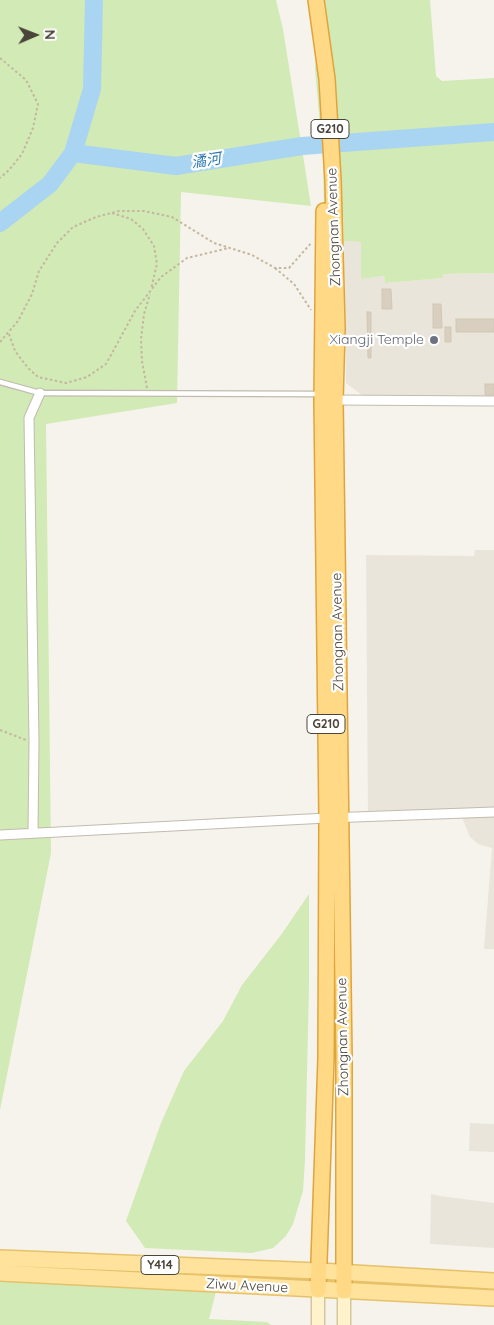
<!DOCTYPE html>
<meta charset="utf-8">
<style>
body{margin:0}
#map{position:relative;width:494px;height:1325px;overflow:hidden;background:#f6f3ec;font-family:Quicksand,sans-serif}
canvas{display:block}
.north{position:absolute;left:10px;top:10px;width:50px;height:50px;-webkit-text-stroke:4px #fff;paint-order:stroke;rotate:89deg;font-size:14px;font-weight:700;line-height:20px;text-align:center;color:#4b4439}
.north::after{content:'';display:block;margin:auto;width:18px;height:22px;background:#4b4439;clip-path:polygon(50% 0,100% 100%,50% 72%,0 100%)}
</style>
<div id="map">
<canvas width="494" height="1325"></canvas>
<div class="north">N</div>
</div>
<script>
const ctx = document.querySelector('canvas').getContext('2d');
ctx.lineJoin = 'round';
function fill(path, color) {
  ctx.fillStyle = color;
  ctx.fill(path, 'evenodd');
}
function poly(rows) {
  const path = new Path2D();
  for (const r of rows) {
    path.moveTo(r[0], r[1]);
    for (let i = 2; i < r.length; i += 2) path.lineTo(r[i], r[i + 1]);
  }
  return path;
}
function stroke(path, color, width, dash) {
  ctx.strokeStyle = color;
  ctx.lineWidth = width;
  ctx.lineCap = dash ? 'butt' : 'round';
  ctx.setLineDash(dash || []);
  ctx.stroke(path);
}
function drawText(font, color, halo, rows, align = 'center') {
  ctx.font = font + ' Quicksand,"Noto Sans SC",sans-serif';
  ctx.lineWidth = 4.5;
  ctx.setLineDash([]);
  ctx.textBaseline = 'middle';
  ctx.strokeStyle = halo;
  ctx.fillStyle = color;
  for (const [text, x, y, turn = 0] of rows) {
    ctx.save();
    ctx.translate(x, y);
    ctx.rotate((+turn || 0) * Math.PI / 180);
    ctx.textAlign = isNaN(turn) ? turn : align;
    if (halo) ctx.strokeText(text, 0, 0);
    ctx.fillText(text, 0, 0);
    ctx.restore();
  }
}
fill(poly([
 [344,241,361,242,361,279,384,276,385,283,443,278,443,274,494,273,494,396,363,396,346,383],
 [475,550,494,550,494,949,484,949,492,848,478,844,470,837,460,812,368,818,366,555,474,556],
 [470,1123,494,1124,494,1152,469,1151],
 [431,1194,440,1196,494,1203,494,1248,430,1244]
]), '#eae5da');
fill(poly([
 [0,0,276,0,283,29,311,206,181,192,177,403,46,424,51,853,0,1110],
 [320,0,430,0,436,76,442,81,494,78,494,273,443,274,443,278,385,283,384,276,361,279,361,242,344,241,343,214,324,215,323,160,315,69],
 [309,894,309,986,305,1160,303,1191,293,1224,286,1236,273,1248,252,1253,145,1248,126,1221,161,1123,184,1071,223,1021,242,985,281,935],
 [0,1275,218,1284,209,1319,267,1322,271,1325,0,1325]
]), '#d2eab5');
stroke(poly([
 [73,153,176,166,302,146,494,132],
 [0,223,50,184,73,153,92,89,94,0]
]), '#a9d4f2', 18);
const building = poly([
 [382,289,391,289,392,309,382,309,382,289],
 [433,304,441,304,442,328,433,328,433,304],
 [367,312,371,312,371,358,368,358,367,312],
 [456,319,494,319,494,332,456,332,456,319],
 [445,327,451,327,451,342,445,342,445,327],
 [485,384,494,384,494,395,485,395,485,384]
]);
fill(building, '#d8cfc1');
stroke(building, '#d3c7b4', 1);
const service = poly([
 [0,382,40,393,318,394]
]);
const minor = poly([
 [333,400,494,401],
 [33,833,34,742,29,418,40,393],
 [0,835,327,818,494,812]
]);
const secondary = poly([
 [318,1290,318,1325],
 [344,1291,344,1325]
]);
const primary = poly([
 [0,1258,319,1271,494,1281],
 [0,1273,494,1298]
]);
const trunk = poly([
 [316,0,327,79,333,180,337,328,335,400,344,1058,344,1291],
 [318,1290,326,1058,327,818,322,400,324,211]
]);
stroke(service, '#c2bbae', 7);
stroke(minor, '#c2bbae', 11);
stroke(secondary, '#d6c79b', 15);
stroke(primary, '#e6c16a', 18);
stroke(trunk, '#e0a43c', 18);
stroke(poly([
 [0,58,26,80,38,104,33,128,22,154,9,170,0,178],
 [112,213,131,219,143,229,154,246,157,264,151,289],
 [275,268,294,284,311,310],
 [9,334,15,351,28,368,38,377,66,383,87,377,106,364,135,311,161,277,187,258,229,248],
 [0,342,18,321,32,294,39,271,57,243,73,227,96,217,119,211,144,211,172,217,214,243,252,255,275,268,289,268,312,242],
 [147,388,142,361,141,339,144,314,150,294],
 [0,730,26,740]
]), '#c4b79f', 2, [2.5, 2.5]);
stroke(service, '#fff', 4.5);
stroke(minor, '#fff', 9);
stroke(secondary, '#fff3cd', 12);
stroke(primary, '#ffe39c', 15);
stroke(trunk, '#ffd985', 15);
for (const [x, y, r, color] of [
 [434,340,5,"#6b7280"]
]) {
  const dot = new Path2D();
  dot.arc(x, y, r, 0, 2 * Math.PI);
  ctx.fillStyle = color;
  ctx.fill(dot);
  stroke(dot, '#fff', 2);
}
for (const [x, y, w] of [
 [330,129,38],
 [326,724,38],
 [160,1265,38]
]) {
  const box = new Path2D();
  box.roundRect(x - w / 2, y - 9.5, w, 19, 4);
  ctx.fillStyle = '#fff';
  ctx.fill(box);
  stroke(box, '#4b4439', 1);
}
drawText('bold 12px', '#4b4439', null, [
 ["G210",330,129],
 ["G210",326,724],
 ["Y414",160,1265]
]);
drawText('14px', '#4b4439', '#fff', [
 ["Zhongnan Avenue",334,227,-92],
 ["Zhongnan Avenue",338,632,-91],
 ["Zhongnan Avenue",343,1037,-91],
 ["Ziwu Avenue",247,1286,3]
]);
drawText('14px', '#5b616d', '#fff', [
 ["Xiangji Temple",424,340]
], 'right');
drawText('italic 15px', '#2e7ab2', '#fff', [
 ["潏河",206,161,-9]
]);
</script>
